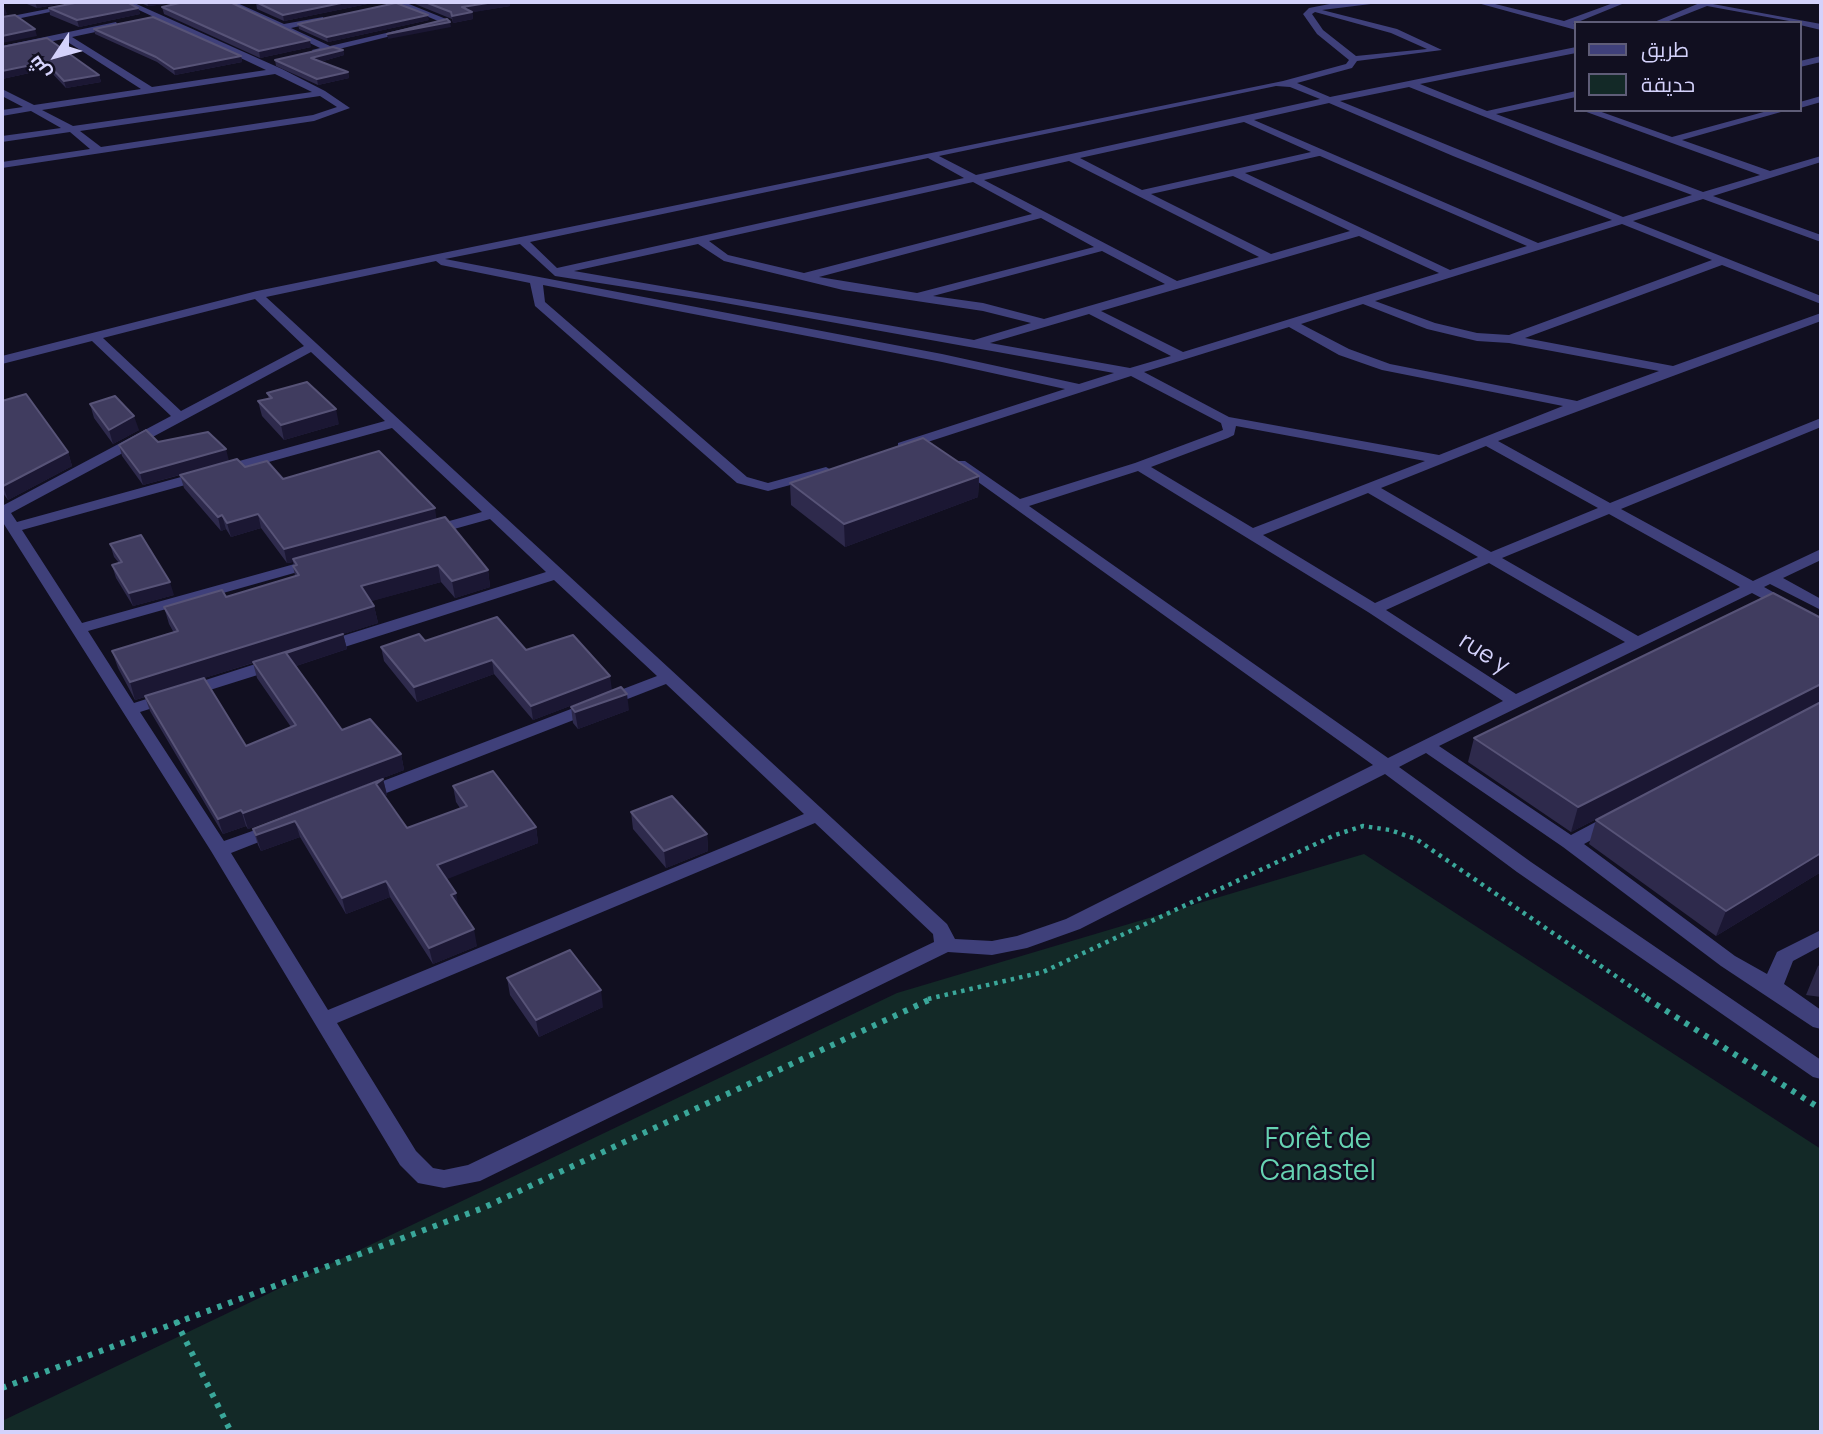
<!DOCTYPE html>
<meta charset="utf-8">
<style>
body{margin:0}
#map{position:relative;width:1823px;height:1434px;overflow:hidden;background:#110f20;font-family:Manrope,Cairo,sans-serif}
canvas{display:block}
.frame{position:absolute;inset:0;border:4px solid #d4d2fb;pointer-events:none}
.legend{position:absolute;left:1574px;top:21px;width:228px;height:91px;box-sizing:border-box;background:#110f20;border:2px solid #5f5d78;margin:0;padding:9px 12px;list-style:none;font-size:21px;color:#d4d2fb}
.legend li{display:flex;align-items:center;gap:14px;height:35px}
.legend b{width:35px;border:2px solid #5f5d78}
.north{position:absolute;left:21px;top:21px;width:70px;height:70px;-webkit-text-stroke:5px #110f20;paint-order:stroke;rotate:234deg;font-size:19px;font-weight:700;line-height:28px;text-align:center;color:#d4d2fb}
.north::after{content:'';display:block;margin:auto;width:24px;height:32px;background:#d4d2fb;clip-path:polygon(50% 0,100% 100%,50% 72%,0 100%)}
</style>
<div id="map">
<canvas width="1823" height="1434"></canvas>
<div class="frame"></div>
<ul class="legend">
<li><b style="height:9px;background:#3f407a"></b>طريق</li>
<li><b style="height:19px;background:#132927"></b>حديقة</li>
</ul>
<div class="north">ش</div>
</div>
<script>
const ctx = document.querySelector('canvas').getContext('2d');
ctx.lineJoin = 'round';
function fill(path, color) {
  ctx.fillStyle = color;
  ctx.fill(path, 'evenodd');
}
function poly(rows) {
  const path = new Path2D();
  for (const r of rows) {
    path.moveTo(r[0], r[1]);
    for (let i = 2; i < r.length; i += 2) path.lineTo(r[i], r[i + 1]);
  }
  return path;
}
function stroke(path, color, width, dash) {
  ctx.strokeStyle = color;
  ctx.lineWidth = width;
  ctx.lineCap = dash ? 'butt' : 'round';
  ctx.setLineDash(dash || []);
  ctx.stroke(path);
}
function drawText(font, color, halo, rows, align = 'center') {
  ctx.font = font + ' Manrope,sans-serif';
  ctx.lineWidth = 5;
  ctx.setLineDash([]);
  ctx.textBaseline = 'middle';
  ctx.strokeStyle = halo;
  ctx.fillStyle = color;
  for (const [text, x, y, turn = 0] of rows) {
    ctx.save();
    ctx.translate(x, y);
    ctx.rotate((+turn || 0) * Math.PI / 180);
    ctx.textAlign = isNaN(turn) ? turn : align;
    if (halo) ctx.strokeText(text, 0, 0);
    ctx.fillText(text, 0, 0);
    ctx.restore();
  }
}
fill(poly([
 [1364,854,1821,1149,1821,1432,2,1432,2,1421,897,993]
]), '#132927');
stroke(poly([
 [928,999,1043,972,1335,835,1363,826,1390,830,1416,839,1649,999]
]), '#3aa79a', 4.5, [3.5, 5]);
stroke(poly([
 [1646,998,1821,1109],
 [176,1321,231,1432],
 [2,1388,483,1208,933,998]
]), '#3aa79a', 6, [4.5, 7]);
fill(poly([
 [83,2,98,2,2,22,2,18,83,2],
 [122,2,132,2,282,69,325,91,350,108,314,121,2,168,2,162,90,149,70,132,2,142,2,136,61,128,31,111,2,116,2,110,23,107,2,96,2,89,34,105,141,89,63,39,2,52,2,46,116,22,119,27,72,37,152,87,266,70,122,2],
 [275,74,312,92,73,126,42,110,275,74],
 [320,96,337,107,313,115,101,147,80,131,320,96],
 [225,2,235,2,284,24,323,17,323,21,291,28,330,46,438,21,393,2,404,2,451,21,315,55,312,50,320,48,225,2],
 [1340,2,1387,2,1322,10,1397,29,1442,50,1357,61,1352,68,1297,83,1330,97,1576,47,1576,53,1420,84,1487,111,1576,91,1576,97,1496,114,1703,192,1760,175,1581,110,1596,110,1672,137,1771,110,1788,110,1682,140,1770,171,1821,156,1821,162,1713,196,1821,235,1821,242,1703,199,1633,221,1821,296,1821,304,1722,265,1525,338,1673,366,1821,313,1821,321,1498,441,1610,503,1821,418,1821,427,1621,509,1753,581,1821,549,1821,560,1783,578,1821,599,1821,610,1770,584,1764,587,1821,619,1821,630,1752,593,1439,746,1571,835,1607,816,1621,816,1623,820,1621,824,1584,844,1735,956,1767,974,1777,952,1821,930,1821,946,1793,961,1784,984,1821,1010,1821,1029,1813,1027,1721,966,1563,847,1426,753,1399,767,1531,862,1821,1060,1821,1079,1813,1077,1517,872,1385,774,1080,929,1027,948,992,955,948,952,480,1181,444,1188,418,1183,400,1165,211,851,2,521,2,506,171,416,92,341,2,364,2,356,257,291,1283,81,1346,64,1349,60,1317,34,1303,14,1309,8,1340,2],
 [1315,12,1391,33,1427,49,1356,56,1323,30,1312,14,1315,12],
 [1276,86,1290,87,1320,99,976,175,939,156,1276,86],
 [1409,87,1559,146,1692,195,1623,217,1340,101,1409,87],
 [1329,103,1453,156,1612,220,1538,243,1254,120,1329,103],
 [1244,122,1311,152,1142,190,1080,158,1244,122],
 [1319,156,1320,156,1527,246,1450,270,1245,173,1319,156],
 [928,158,964,178,557,268,530,242,928,158],
 [1069,161,1259,257,1177,281,984,180,1069,161],
 [1233,176,1350,231,1271,254,1151,194,1233,176],
 [973,182,1032,214,804,273,728,255,709,241,973,182],
 [1041,218,1094,247,917,293,819,277,1041,218],
 [1622,224,1712,260,1509,335,1477,333,1435,323,1375,301,1622,224],
 [1359,236,1439,273,1183,352,1101,311,1359,236],
 [520,244,555,276,714,301,1114,373,1079,384,942,354,445,259,520,244],
 [698,244,724,261,843,290,983,311,1031,323,974,340,574,271,698,244],
 [1102,251,1165,284,1044,319,983,303,933,296,1102,251],
 [436,261,441,265,530,283,535,306,737,483,768,491,831,474,833,471,826,467,768,483,747,477,545,302,543,285,942,362,1065,389,898,443,898,449,903,450,1131,376,1221,423,1223,430,1218,432,1135,463,1020,499,965,461,955,461,953,464,1373,765,1066,919,1017,936,992,941,955,939,947,924,266,297,436,261],
 [255,299,304,346,181,411,103,338,255,299],
 [1363,304,1427,329,1477,341,1509,343,1659,371,1577,401,1390,364,1349,349,1301,324,1363,304],
 [1089,314,1171,356,1130,368,990,343,1089,314],
 [1289,327,1339,355,1382,370,1563,406,1439,455,1229,417,1144,372,1289,327],
 [311,352,385,421,17,522,11,513,311,352],
 [1236,426,1425,461,1253,528,1151,467,1228,438,1234,435,1236,426],
 [392,428,482,512,424,528,421,531,424,534,429,536,490,519,546,572,317,644,315,648,317,652,329,652,554,580,657,676,357,791,355,795,357,799,371,799,666,684,804,814,328,1010,231,853,282,833,284,829,275,823,224,841,140,712,283,667,285,663,283,659,271,659,134,703,88,631,319,566,322,563,319,560,309,560,82,623,22,530,392,428],
 [1486,446,1598,508,1491,552,1381,488,1486,446],
 [1138,471,1368,612,1503,701,1388,758,1029,506,1138,471],
 [1368,493,1478,557,1375,603,1263,535,1368,493],
 [1609,514,1740,587,1638,636,1502,558,1609,514],
 [1489,563,1625,642,1516,694,1386,610,1489,563],
 [815,823,933,934,934,942,468,1165,444,1170,433,1168,416,1151,337,1023,815,823],
 [1474,2,1487,2,1564,21,1616,2,1627,2,1573,24,1576,24,1576,30,1474,2],
 [1702,2,1821,24,1821,30,1800,25,1800,23,1707,6,1664,23,1652,23,1702,2],
 [1821,56,1821,62,1800,67,1800,61,1821,56],
 [1821,96,1821,102,1800,108,1800,102,1821,96]
]), '#3f407a');
fill(poly([
 [22,2,71,2,37,8],
 [138,2,230,2,311,47,260,58,164,14,162,7,183,2,148,6],
 [256,2,377,2,284,21,257,9],
 [410,2,510,2,510,6,472,12,473,19,453,23,452,19],
 [49,8,138,8,140,14,79,27,50,15],
 [429,20,328,42,299,29,298,24],
 [94,29,241,56,242,62,175,75,157,62,95,34],
 [2,47,99,75,101,82,66,88,48,69,2,79],
 [343,50,344,55,320,62,348,72,349,78,318,85,276,66,275,60],
 [267,393,339,424,284,440,262,416,258,401,269,399],
 [2,401,68,452,72,466,8,500,2,492],
 [90,404,139,430,113,444,94,418],
 [158,442,229,461,283,479,437,519,488,570,490,587,455,598,441,582,371,601,374,606,378,623,260,660,343,634,347,649,296,666,342,730,401,754,404,770,248,829,246,826,223,834,150,711,145,697,135,700,118,668,112,651,174,633,169,624,164,607,226,597,295,576,293,566,294,566,293,562,287,563,261,528,231,537,226,529,221,531,184,488,180,475,143,485,122,456,119,445],
 [253,663,257,678,291,727,246,746,204,678],
 [979,476,978,497,845,547,791,505,790,483],
 [110,544,174,595,133,606,116,578,112,565,119,563,114,557],
 [1821,618,1821,872,1716,936,1589,844,1596,820,1659,787,1571,832,1468,762,1474,738],
 [425,641,526,650,612,690,533,720,494,674,417,702,384,661,381,647],
 [571,707,629,710,578,729,573,723],
 [383,779,387,795,385,796,407,828,460,808,456,802,453,786,536,827,538,843,446,879,477,946,433,964,390,897,346,914,300,837,261,851,258,845,253,829],
 [631,812,707,834,708,851,666,868,633,829],
 [1821,964,1821,997,1806,995,1818,966],
 [507,978,603,1007,539,1037,510,995]
]), '#2e2a4c');
fill(poly([
 [35,2,71,2,37,8],
 [147,2,185,2,148,6],
 [346,2,377,2,284,21,283,15],
 [494,2,510,2,510,6,463,14,462,7],
 [5,8,7,14,2,16,2,9],
 [138,8,140,14,79,27,77,20],
 [472,12,473,19,453,23,452,16],
 [428,15,429,20,328,42,327,37],
 [450,22,451,27,388,39,387,34],
 [35,29,37,36,2,43,2,36],
 [310,40,311,47,260,58,259,51],
 [343,50,344,55,313,64,311,58],
 [241,56,242,62,175,75,174,69],
 [46,62,48,69,2,79,2,71],
 [348,72,349,78,318,85,317,79],
 [99,75,101,82,66,88,64,81],
 [336,409,339,424,284,440,281,425],
 [134,416,139,430,113,444,109,430],
 [226,449,229,461,143,485,140,473],
 [68,452,72,466,8,500,3,486],
 [979,476,978,497,845,547,844,524],
 [435,508,437,522,293,559,293,562,287,563,284,549],
 [258,514,261,528,231,537,227,523],
 [222,515,226,529,221,531,218,517],
 [438,565,441,582,365,603,361,586],
 [488,570,490,587,455,598,452,581],
 [170,582,174,595,133,606,129,593],
 [374,606,378,623,135,700,130,682],
 [343,634,347,649,290,668,286,653],
 [492,660,494,674,417,702,414,687],
 [610,676,612,690,533,720,531,706],
 [1821,684,1821,704,1571,832,1578,807],
 [627,694,629,710,578,729,575,712],
 [401,754,404,770,248,829,243,813],
 [383,779,387,795,380,800,376,784],
 [241,810,246,826,223,834,218,819],
 [295,821,300,837,261,851,256,835],
 [536,827,538,843,440,882,437,865],
 [707,834,708,851,666,868,664,851],
 [1821,853,1821,872,1716,936,1726,911],
 [386,881,390,897,346,914,342,898],
 [456,893,459,909,451,895],
 [474,929,477,946,433,964,429,948],
 [601,990,603,1007,539,1037,536,1020]
]), '#1b1733');
const building = poly([
 [80,2,127,2,138,8,77,20,49,8,80,2],
 [184,2,230,2,310,40,259,51,162,7,184,2],
 [256,2,346,2,283,15,256,2],
 [425,2,494,2,462,7,472,12,452,16,451,12,425,2],
 [396,3,428,15,327,37,298,24,396,3],
 [15,15,35,29,2,36,2,17,15,15],
 [153,17,241,56,174,69,156,57,94,29,153,17],
 [447,19,450,22,387,34,447,19],
 [47,38,99,75,64,81,46,62,2,71,2,47,47,38],
 [333,47,343,50,311,58,348,72,317,79,275,60,333,47],
 [307,382,336,409,281,425,258,401,272,398,267,393,307,382],
 [26,394,68,452,3,486,2,484,2,401,26,394],
 [115,396,134,416,109,430,90,404,115,396],
 [146,430,158,442,208,432,226,449,140,473,119,445,146,430],
 [923,438,979,476,844,524,790,483,923,438],
 [379,451,435,508,284,549,258,514,227,523,222,515,218,517,180,475,237,459,245,467,267,461,283,479,379,451],
 [445,517,488,570,452,581,438,565,361,586,374,606,130,682,112,651,178,631,164,607,222,590,226,597,299,575,293,566,297,565,293,559,445,517],
 [141,535,170,582,129,593,112,565,122,562,110,544,141,535],
 [1773,593,1821,618,1821,684,1578,807,1474,738,1773,593],
 [497,617,526,650,573,635,610,676,531,706,492,660,414,687,381,647,419,634,425,641,497,617],
 [343,634,286,653,342,730,370,719,401,754,243,813,241,810,218,819,145,696,204,678,246,746,296,725,253,662,343,634],
 [621,687,627,694,575,712,571,707,621,687],
 [1821,702,1821,853,1726,911,1596,820,1821,702],
 [493,771,536,827,437,865,456,893,451,895,474,929,429,948,386,881,342,898,295,821,256,835,253,829,383,779,376,784,407,828,467,806,453,786,493,771],
 [672,796,707,834,664,851,631,812,672,796],
 [570,950,601,990,536,1020,507,978,570,950]
]);
fill(building, '#403c5f');
stroke(building, '#575377', 2);
drawText('24px', '#d4d2fb', '#110f20', [
 ["rue y",1484,654,33]
]);
drawText('28px', '#66d3b2', '#110f20', [
 ["Forêt de",1318,1140],
 ["Canastel",1318,1172]
]);
</script>
